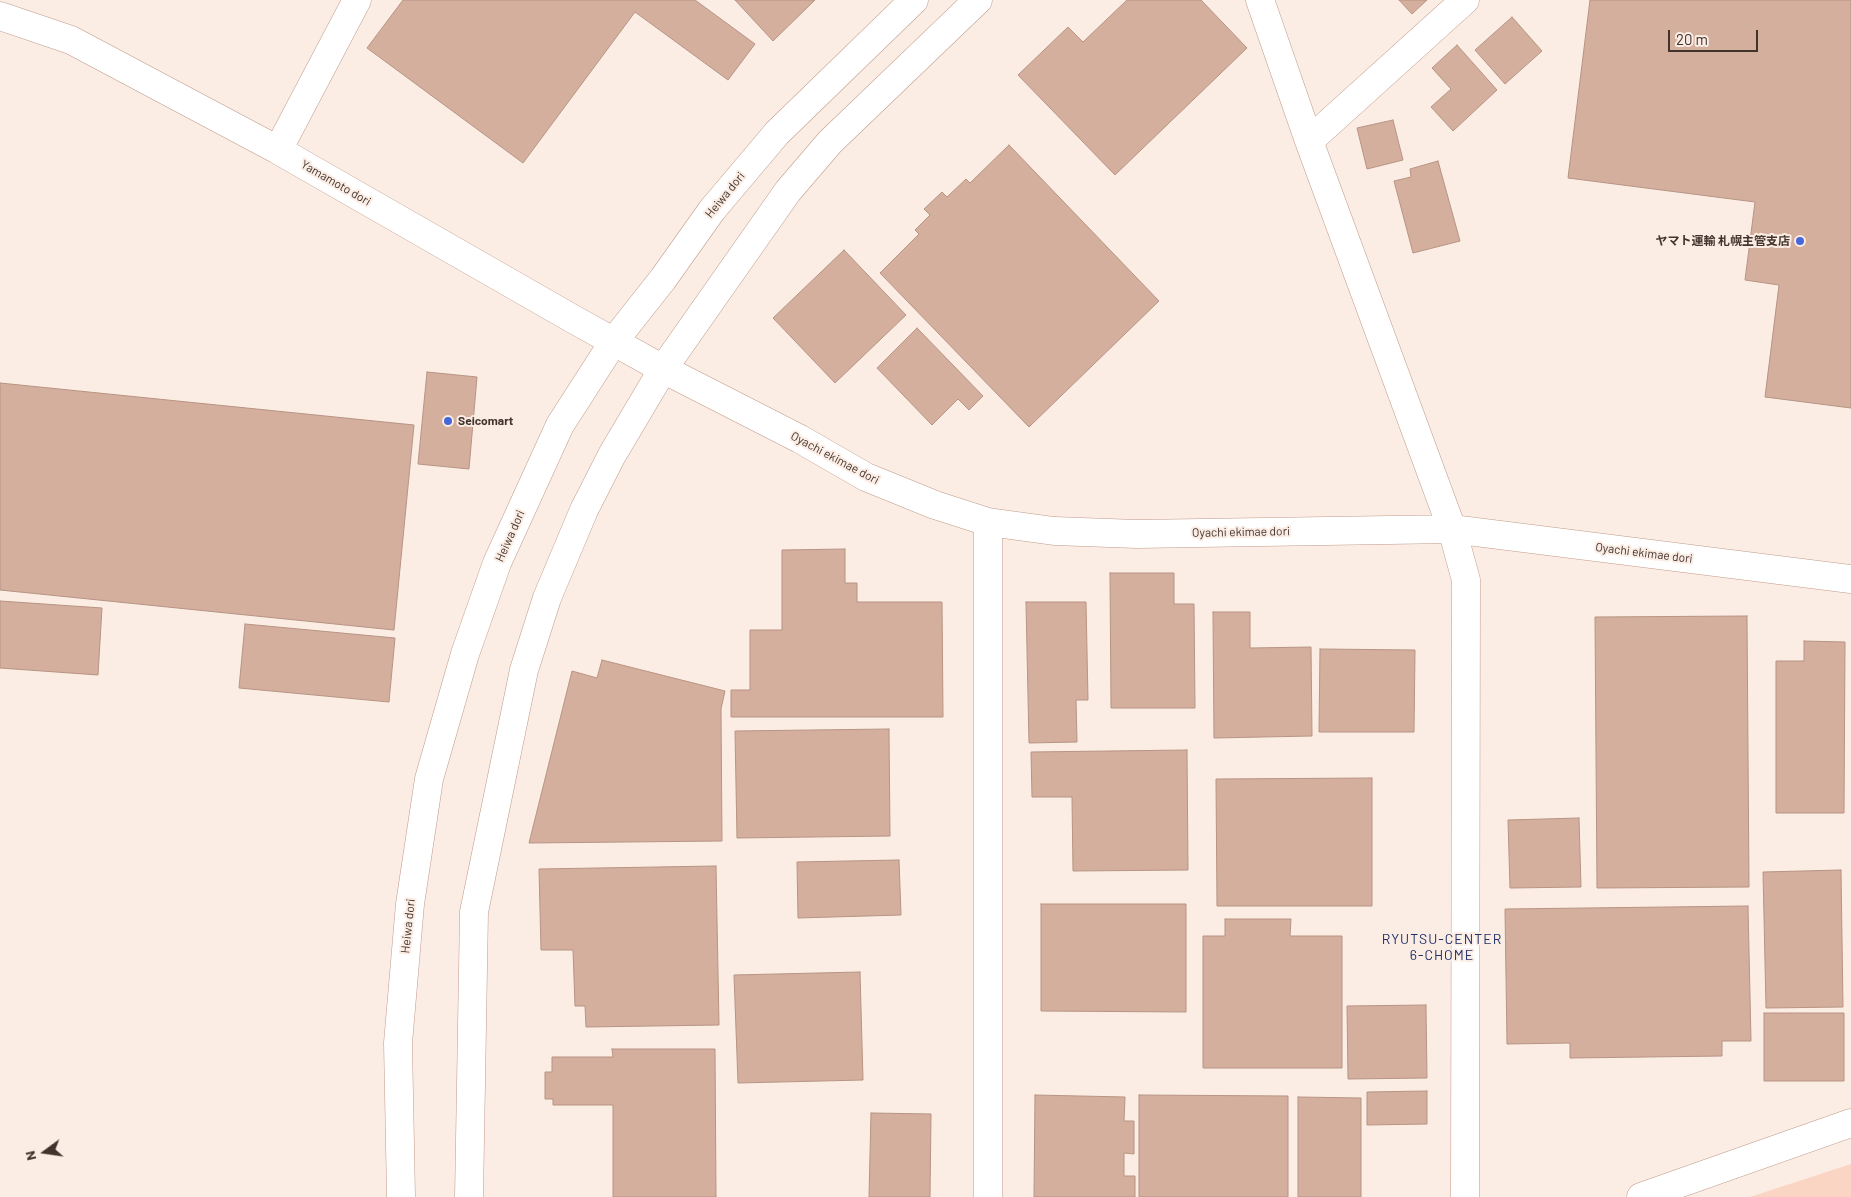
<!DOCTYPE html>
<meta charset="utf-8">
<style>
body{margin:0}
#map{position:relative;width:1851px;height:1197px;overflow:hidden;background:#fbece4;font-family:Barlow,sans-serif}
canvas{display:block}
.north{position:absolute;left:20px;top:1127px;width:50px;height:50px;-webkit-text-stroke:4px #fbece4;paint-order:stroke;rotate:256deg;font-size:14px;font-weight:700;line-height:20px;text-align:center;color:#42342d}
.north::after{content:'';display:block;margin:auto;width:18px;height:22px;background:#42342d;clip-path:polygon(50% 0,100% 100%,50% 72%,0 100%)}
.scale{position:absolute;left:1668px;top:30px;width:90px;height:22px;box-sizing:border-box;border:2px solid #42342d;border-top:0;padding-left:6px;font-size:15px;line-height:18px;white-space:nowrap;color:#42342d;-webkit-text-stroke:4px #fbece4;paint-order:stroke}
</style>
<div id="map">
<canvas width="1851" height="1197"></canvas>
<div class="north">N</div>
<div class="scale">20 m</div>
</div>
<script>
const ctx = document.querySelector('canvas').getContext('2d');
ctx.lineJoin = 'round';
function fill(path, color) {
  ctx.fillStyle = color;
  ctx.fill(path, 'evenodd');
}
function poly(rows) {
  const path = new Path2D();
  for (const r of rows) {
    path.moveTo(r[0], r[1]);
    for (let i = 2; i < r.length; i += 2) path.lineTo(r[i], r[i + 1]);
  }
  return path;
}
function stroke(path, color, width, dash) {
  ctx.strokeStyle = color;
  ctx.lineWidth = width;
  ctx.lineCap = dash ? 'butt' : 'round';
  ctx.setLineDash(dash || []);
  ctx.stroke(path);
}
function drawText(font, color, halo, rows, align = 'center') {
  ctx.font = font + ' Barlow,"Noto Sans JP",sans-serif';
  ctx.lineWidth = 4;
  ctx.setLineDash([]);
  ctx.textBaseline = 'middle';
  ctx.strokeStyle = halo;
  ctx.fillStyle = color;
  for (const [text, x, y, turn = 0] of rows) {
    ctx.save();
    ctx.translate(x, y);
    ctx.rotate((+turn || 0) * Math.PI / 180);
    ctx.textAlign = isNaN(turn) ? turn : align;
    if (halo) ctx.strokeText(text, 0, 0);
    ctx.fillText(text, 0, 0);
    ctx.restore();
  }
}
fill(poly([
 [1851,1164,1851,1197,1750,1197]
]), '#fbd5c3');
const building = poly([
 [403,0,695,0,755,44,728,80,635,12,523,163,367,48,403,0],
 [735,0,815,0,773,41,735,0],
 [1127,0,1201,0,1247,48,1115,175,1018,75,1068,27,1083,42,1127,0],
 [1399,0,1427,0,1412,14,1399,0],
 [1590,0,1851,0,1851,408,1765,397,1779,285,1745,280,1755,202,1568,178,1590,0],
 [1512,17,1542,51,1505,84,1475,50,1512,17],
 [1457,45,1497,90,1453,131,1431,107,1451,89,1432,68,1457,45],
 [1393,120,1403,160,1367,169,1357,128,1393,120],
 [1009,145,1159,301,1029,427,880,273,919,234,915,230,930,215,924,209,942,192,947,197,966,179,970,183,1009,145],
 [1438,161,1460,241,1413,253,1394,181,1411,177,1410,169,1438,161],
 [844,250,906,315,835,383,773,318,844,250],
 [917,328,983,396,969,410,958,399,932,425,877,368,917,328],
 [427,372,477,377,469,469,418,464,427,372],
 [0,383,414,425,394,630,0,590,0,383],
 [845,549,845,583,857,583,857,602,942,602,943,717,731,717,731,690,750,690,750,630,782,630,782,550,845,549],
 [1110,573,1174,573,1174,604,1194,604,1195,708,1111,708,1110,573],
 [0,601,102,608,98,675,0,668,0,601],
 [1026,602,1086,602,1088,700,1076,700,1077,742,1029,743,1026,602],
 [1213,612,1250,612,1250,648,1311,647,1312,736,1214,738,1213,612],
 [1747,616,1749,887,1597,888,1595,617,1747,616],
 [245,624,395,638,389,702,239,688,245,624],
 [1804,641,1845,642,1844,813,1776,813,1776,661,1804,661,1804,641],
 [1320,649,1415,650,1414,732,1319,732,1320,649],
 [602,660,725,691,721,709,722,841,529,843,572,671,597,678,602,660],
 [889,729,890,836,737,838,735,731,889,729],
 [1187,750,1188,870,1073,871,1072,797,1032,797,1031,752,1187,750],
 [1372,778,1372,906,1217,906,1216,779,1372,778],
 [1579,818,1581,887,1510,888,1508,820,1579,818],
 [899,860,901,915,798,918,797,862,899,860],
 [716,866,719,1025,586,1027,585,1006,575,1006,573,950,541,950,539,869,716,866],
 [1841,870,1843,1007,1766,1008,1763,872,1841,870],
 [1041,904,1186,904,1186,1012,1041,1011,1041,904],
 [1748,906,1751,1041,1722,1041,1722,1056,1570,1058,1570,1043,1507,1044,1505,909,1748,906],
 [1225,919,1291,919,1290,936,1342,936,1342,1068,1203,1068,1203,936,1225,936,1225,919],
 [860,972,863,1080,738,1083,734,975,860,972],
 [1426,1005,1427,1078,1348,1079,1347,1006,1426,1005],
 [1764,1013,1844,1013,1844,1081,1764,1081,1764,1013],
 [612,1049,715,1049,716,1197,613,1197,613,1105,553,1105,553,1099,545,1099,545,1072,552,1072,552,1057,613,1057,612,1049],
 [1427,1091,1427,1124,1367,1125,1367,1092,1427,1091],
 [1035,1095,1125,1097,1124,1121,1134,1121,1134,1154,1124,1153,1124,1176,1135,1176,1135,1197,1034,1197,1035,1095],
 [1139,1095,1288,1096,1288,1197,1139,1197,1139,1095],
 [1298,1097,1361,1098,1361,1197,1298,1197,1298,1097],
 [871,1113,931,1114,930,1197,869,1197,871,1113]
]);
fill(building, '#d4af9e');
stroke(building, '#b79483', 1);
const minor = poly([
 [1260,0,1309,141,1452,529,1466,580,1465,1197],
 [0,16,71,40,278,150,573,319,663,369,800,439,866,477,935,505,988,522,1054,531,1137,534,1452,529,1851,579],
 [1309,141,1465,0],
 [278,150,357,0],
 [988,522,988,1197],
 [401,1197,398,1043,410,904,429,779,465,654,497,563,560,425,614,341,663,279,712,210,777,133,914,0],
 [469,1197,474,912,524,670,547,598,584,510,612,455,663,369,788,191,830,142,978,0],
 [1641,1197,1851,1123]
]);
stroke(minor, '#bf9c8b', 29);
stroke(minor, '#fff', 28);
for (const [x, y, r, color] of [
 [1800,241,5,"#4667da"],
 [448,421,5,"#4667da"]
]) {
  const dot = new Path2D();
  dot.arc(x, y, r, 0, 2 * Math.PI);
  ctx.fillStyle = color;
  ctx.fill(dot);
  stroke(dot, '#fbece4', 2);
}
drawText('12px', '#42342d', '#fbece4', [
 ["Yamamoto dori",336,183,30],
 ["Heiwa dori",725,195,-51],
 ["Oyachi ekimae dori",835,458,28],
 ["Oyachi ekimae dori",1241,532,-1],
 ["Heiwa dori",510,536,-66],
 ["Oyachi ekimae dori",1644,553,7],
 ["Heiwa dori",408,926,-84]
]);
drawText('bold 12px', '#42342d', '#fbece4', [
 ["ヤマト運輸 札幌主管支店",1790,241],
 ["Seicomart",458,421,"left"]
], 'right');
ctx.letterSpacing = '1px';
drawText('14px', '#1f3068', '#fbece4', [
 ["RYUTSU-CENTER",1442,939],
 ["6-CHOME",1442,955]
]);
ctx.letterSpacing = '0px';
</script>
